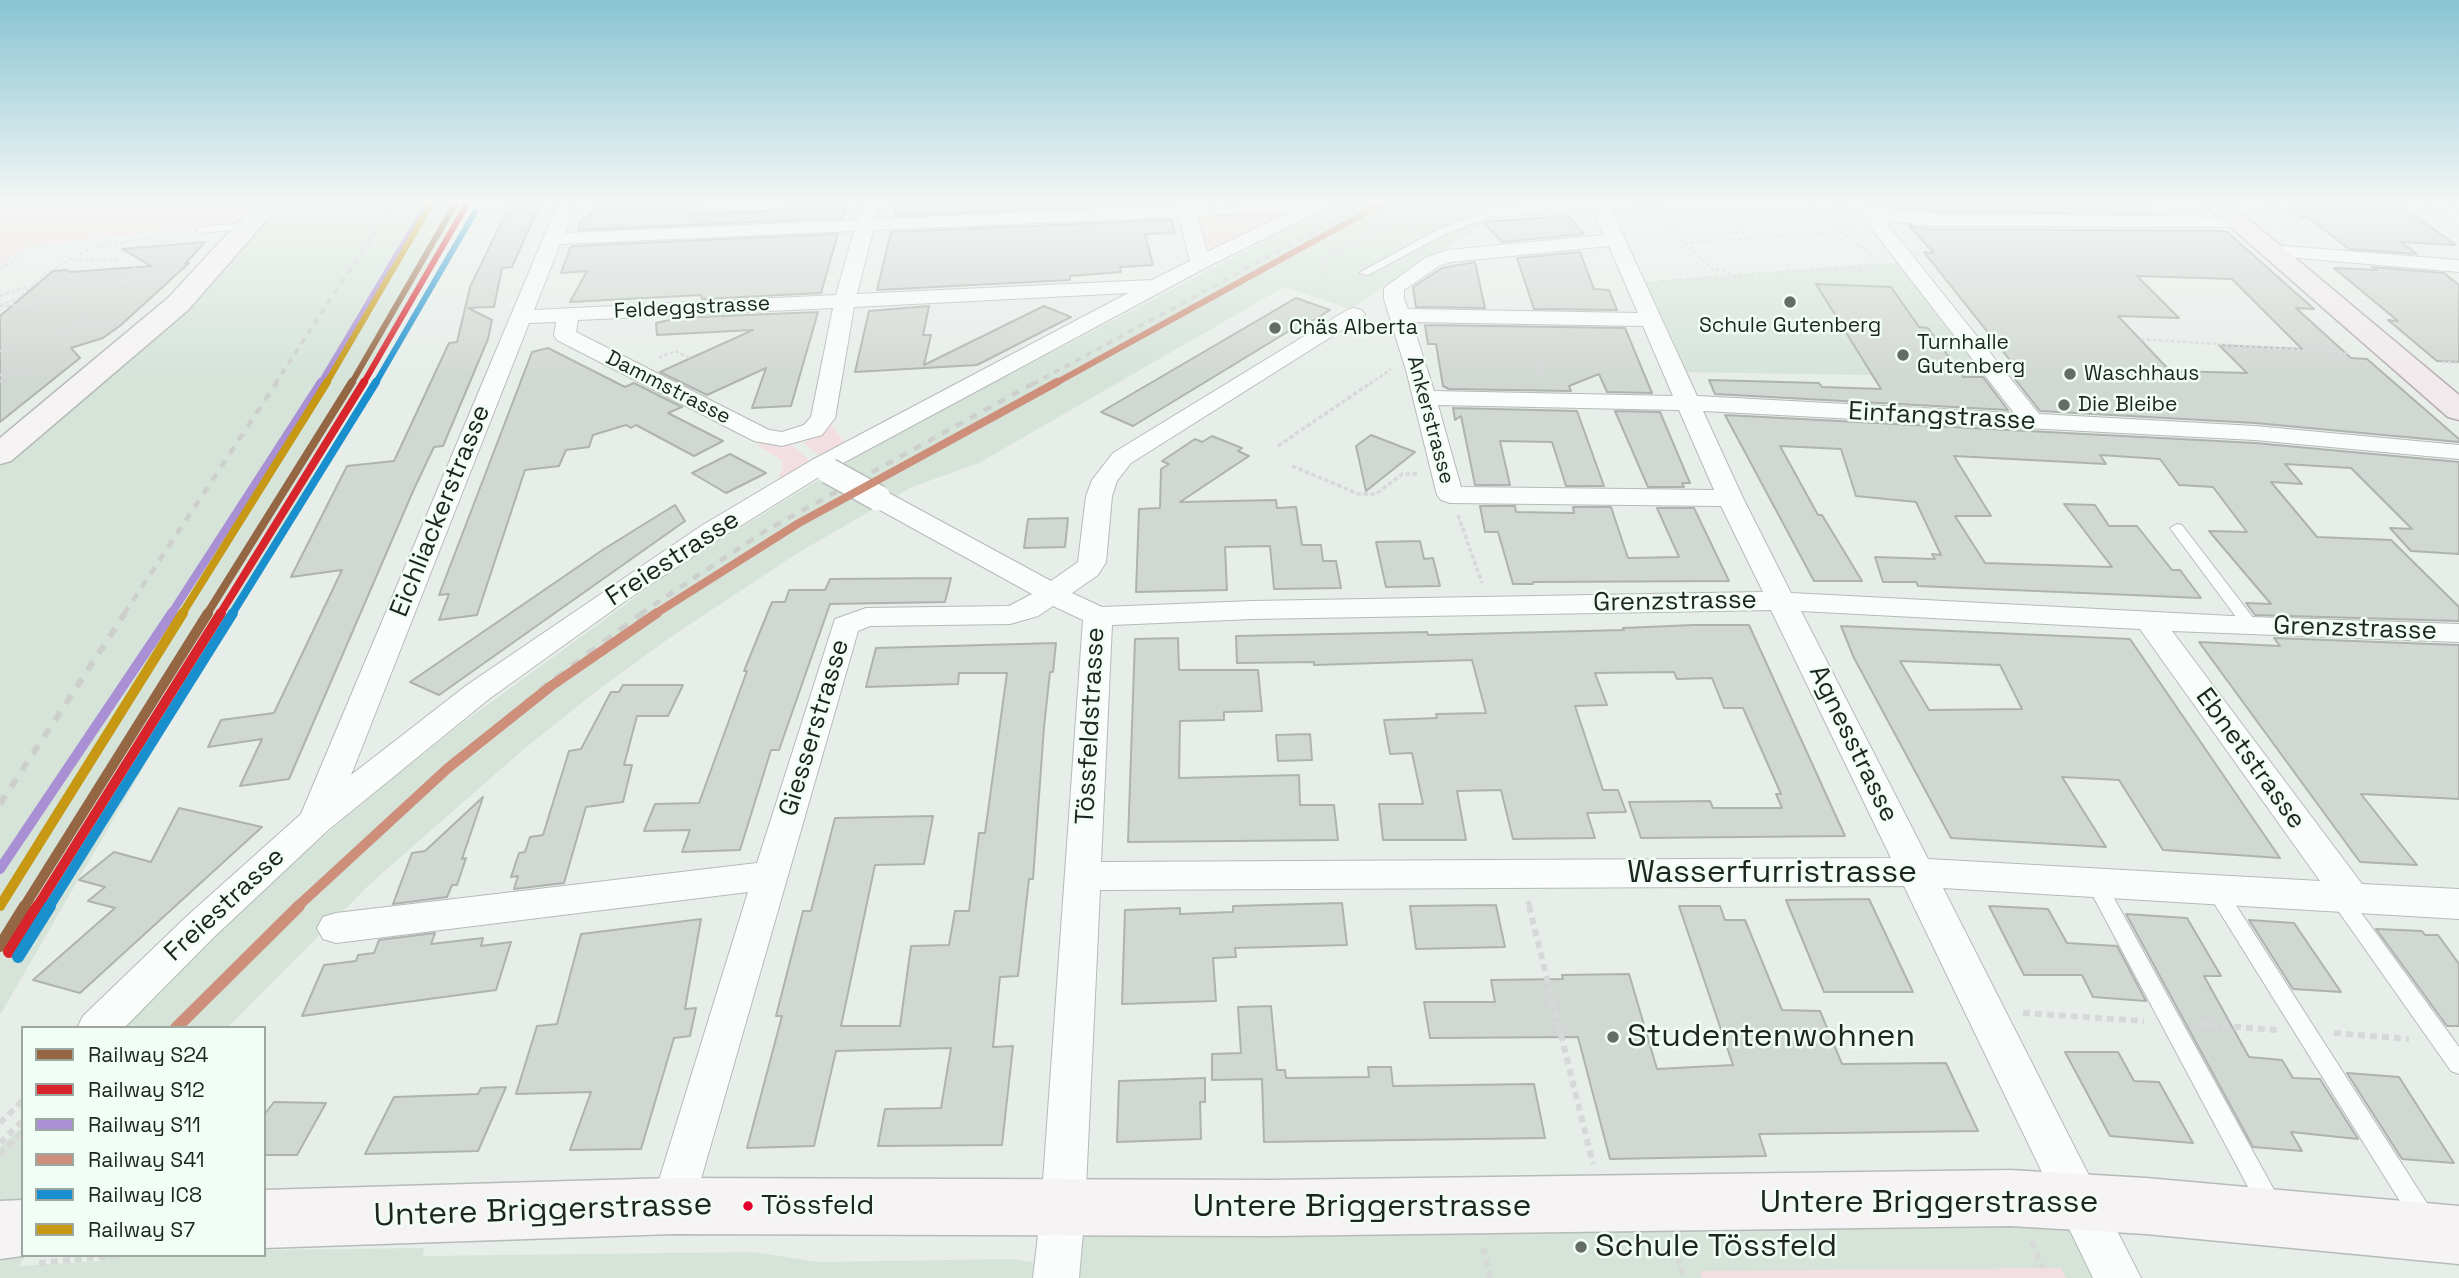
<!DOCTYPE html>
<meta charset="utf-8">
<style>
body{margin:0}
#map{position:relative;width:2459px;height:1278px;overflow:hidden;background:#e7eee9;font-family:"Space Grotesk",sans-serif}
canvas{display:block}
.legend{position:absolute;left:21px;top:1026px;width:245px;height:231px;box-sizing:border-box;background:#f1fef5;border:2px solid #9da7a0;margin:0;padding:9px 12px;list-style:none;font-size:21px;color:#1f2421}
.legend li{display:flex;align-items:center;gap:14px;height:35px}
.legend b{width:35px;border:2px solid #9da7a0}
</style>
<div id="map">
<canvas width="2459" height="1278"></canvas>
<ul class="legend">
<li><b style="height:9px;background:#946644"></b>Railway S24</li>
<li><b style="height:9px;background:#d8242b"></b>Railway S12</li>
<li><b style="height:9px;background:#a98fd3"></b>Railway S11</li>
<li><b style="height:9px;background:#cd8f79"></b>Railway S41</li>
<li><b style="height:9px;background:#1a8fce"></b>Railway IC8</li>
<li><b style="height:9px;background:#c69814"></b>Railway S7</li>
</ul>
</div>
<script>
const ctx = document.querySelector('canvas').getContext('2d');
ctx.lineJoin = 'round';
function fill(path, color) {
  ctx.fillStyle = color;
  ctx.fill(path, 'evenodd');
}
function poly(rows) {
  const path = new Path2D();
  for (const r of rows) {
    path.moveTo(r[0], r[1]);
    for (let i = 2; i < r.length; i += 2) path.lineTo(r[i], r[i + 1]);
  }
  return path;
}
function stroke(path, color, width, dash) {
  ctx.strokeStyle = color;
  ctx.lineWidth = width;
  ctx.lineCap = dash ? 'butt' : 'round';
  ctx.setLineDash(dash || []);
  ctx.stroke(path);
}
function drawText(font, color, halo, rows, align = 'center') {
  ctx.font = font + ' "Space Grotesk",sans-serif';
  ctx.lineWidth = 5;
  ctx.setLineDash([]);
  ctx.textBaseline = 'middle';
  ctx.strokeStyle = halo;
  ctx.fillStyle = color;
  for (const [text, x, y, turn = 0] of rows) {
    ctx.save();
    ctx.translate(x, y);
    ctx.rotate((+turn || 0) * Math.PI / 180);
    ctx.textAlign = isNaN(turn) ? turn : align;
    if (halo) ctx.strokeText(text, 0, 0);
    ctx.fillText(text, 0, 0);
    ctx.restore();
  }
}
fill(poly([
 [272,201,467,201,337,433,0,1015,0,454],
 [1341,201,1520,201,1350,309,1284,287,979,463,912,487,796,554,668,639,598,690,524,749,370,884,227,1028,120,1028,295,860,396,776,464,722,677,567,856,457,942,410],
 [1994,201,2141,201,2164,220,2010,219],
 [1907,262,1997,377,1674,372,1634,283],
 [23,1126,23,1255,26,1255,19,1266,101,1261,104,1255,264,1255,264,1250,424,1248,423,1256,754,1252,818,1262,1012,1259,1057,1266,1063,1209,2079,1201,2118,1278,0,1278,0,1147]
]), '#d5e3d9');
fill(poly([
 [0,201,268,201,253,220,25,247,0,265],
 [1275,212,1281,216,1223,246,1203,249,1197,216],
 [830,423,844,442,823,454,817,454,804,443],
 [755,444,792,445,810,461,777,481,783,468,782,460],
 [2061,1268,2066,1278,1702,1278,1700,1271]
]), '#f3dee1');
const building = poly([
 [638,201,699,201,692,214,788,210,792,201,848,201,843,218,578,230,582,218,588,218,598,203,638,201],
 [897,201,1168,201,1169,204,894,216,897,201],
 [1943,201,2068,201,2081,213,1928,211,1895,208,1891,202,1948,204,1943,201],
 [2287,201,2385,201,2398,204,2456,245,2401,242,2417,254,2349,249,2287,201],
 [540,204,512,267,502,268,494,307,468,308,492,320,488,339,443,446,434,447,414,489,289,779,240,786,262,739,208,747,221,720,274,713,342,570,291,577,347,466,394,461,449,343,457,342,470,287,509,207,540,204],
 [1568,216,1584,234,1502,242,1483,222,1568,216],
 [1172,220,1175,233,1145,234,1153,265,1120,267,1121,272,1070,276,1070,280,877,290,891,232,1172,220],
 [1909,226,1928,229,2226,231,2314,309,2296,308,2351,358,2367,359,2459,439,2459,442,2255,423,2040,411,2014,378,2024,378,1924,252,1934,253,1909,226],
 [2137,276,2232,279,2302,349,2219,345,2247,373,2170,371,2118,316,2179,318,2137,276],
 [838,234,821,293,702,299,701,295,570,302,587,271,561,273,570,248,573,246,838,234],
 [205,242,185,264,189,263,121,325,103,338,71,348,80,358,0,422,0,316,53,271,66,270,71,272,151,266,122,249,205,242],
 [1580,252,1594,289,1609,290,1617,310,1534,309,1517,258,1580,252],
 [1475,262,1485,308,1416,307,1413,287,1442,268,1475,262],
 [2372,267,2444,273,2459,285,2459,362,2437,361,2388,320,2398,321,2334,268,2377,270,2372,267],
 [1816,284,1891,287,1919,327,1928,328,1963,377,1983,377,2008,410,1715,394,1709,380,1819,383,1822,387,1881,389,1816,284],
 [1296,298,1330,310,1296,331,1294,328,1133,426,1101,412,1296,298],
 [929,306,923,335,931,335,924,365,1044,306,1071,317,977,365,855,372,869,311,929,306],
 [818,312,791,406,752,408,766,368,707,395,660,372,753,330,657,335,656,323,678,318,818,312],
 [1425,325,1625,328,1652,393,1607,392,1599,374,1569,386,1571,391,1449,389,1443,386,1436,344,1428,344,1425,325],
 [548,348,625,387,634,383,682,407,668,413,723,441,694,456,636,425,631,428,626,425,593,435,589,447,566,450,559,466,525,470,477,615,439,620,449,594,439,595,532,352,548,348],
 [1453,408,1577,411,1604,486,1566,486,1552,442,1500,441,1510,485,1475,485,1461,416,1455,420,1453,408],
 [1615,411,1660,412,1690,483,1682,483,1684,487,1648,487,1615,411],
 [1725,415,2255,443,2459,462,2459,554,2411,551,2390,528,2412,529,2351,468,2285,464,2302,484,2271,482,2317,537,2391,540,2459,607,2459,621,2255,615,2246,603,2271,604,2209,531,2247,532,2213,487,2179,485,2160,459,2100,455,2106,464,1954,456,1991,516,1955,516,1985,563,2112,567,2064,504,2095,505,2109,526,2137,526,2172,570,2180,570,2201,598,1918,586,1916,582,1883,582,1875,557,1935,559,1932,554,1941,555,1916,502,1856,496,1841,449,1780,446,1818,515,1822,515,1862,581,1814,581,1725,415],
 [1371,435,1415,452,1366,491,1356,446,1371,435],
 [1212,436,1242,448,1238,451,1249,456,1180,502,1276,500,1277,508,1296,507,1302,545,1321,545,1323,561,1336,561,1341,588,1274,589,1270,546,1225,547,1227,590,1136,592,1139,509,1160,508,1161,469,1169,464,1162,461,1195,439,1202,442,1212,436],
 [730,454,766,473,726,493,692,473,730,454],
 [675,505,685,521,439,695,410,682,604,549,675,505],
 [1480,506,1515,506,1516,512,1574,513,1573,507,1611,507,1628,558,1679,557,1657,508,1694,508,1729,581,1533,582,1533,584,1513,584,1498,532,1485,532,1480,506],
 [1068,518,1065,547,1024,548,1028,519,1068,518],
 [1420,541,1424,559,1433,558,1440,586,1386,587,1376,542,1420,541],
 [951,578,945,602,830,604,779,750,771,750,740,850,682,852,690,830,644,831,655,804,699,803,747,671,744,671,772,602,785,602,789,590,825,590,830,579,951,578],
 [1693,625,1749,625,1845,836,1641,838,1629,802,1710,801,1713,808,1782,808,1776,794,1781,794,1743,708,1724,708,1712,678,1677,679,1674,672,1595,673,1607,705,1575,706,1603,790,1618,790,1626,812,1587,813,1595,838,1513,839,1501,790,1457,791,1466,840,1383,840,1379,804,1423,804,1412,753,1390,754,1384,720,1437,718,1436,714,1486,713,1472,660,1314,665,1314,662,1237,663,1236,636,1427,632,1428,635,1624,630,1623,628,1693,625],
 [1841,626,2130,639,2280,858,2163,850,2119,780,2062,777,2106,847,1951,838,1854,658,1841,626],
 [1900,661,2000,665,2022,709,1929,710,1900,661],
 [1178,638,1179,670,1258,670,1262,711,1224,712,1224,720,1180,721,1179,778,1299,775,1300,805,1334,805,1338,840,1128,842,1135,639,1178,638],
 [2274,638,2459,645,2459,799,2361,794,2417,865,2360,862,2199,642,2280,646,2274,638],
 [1056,643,1053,672,1050,672,1044,727,1033,879,1029,879,1018,976,1000,977,993,1047,1013,1046,1002,1145,878,1146,885,1109,941,1108,951,1048,836,1051,814,1146,747,1148,782,1016,776,1016,803,911,811,911,835,818,933,816,924,864,875,865,841,1026,900,1026,911,946,949,945,955,911,969,911,979,833,985,833,1007,673,959,673,958,684,866,687,876,648,1056,643],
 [623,685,683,685,668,716,637,716,624,765,632,765,623,802,586,807,564,883,514,889,518,876,511,877,519,853,525,852,530,837,543,835,569,751,581,749,611,692,619,692,623,685],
 [1310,734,1312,760,1278,761,1276,735,1310,734],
 [483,797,462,859,466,858,457,885,452,885,447,897,393,904,412,853,425,851,483,797],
 [179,808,262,827,80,993,33,980,115,908,88,901,105,887,79,880,114,852,151,862,179,808],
 [1869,899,1913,992,1824,992,1786,900,1869,899],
 [1342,903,1347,945,1235,948,1236,957,1213,958,1216,1001,1122,1004,1125,910,1180,908,1180,914,1233,912,1233,906,1342,903],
 [1496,905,1505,947,1416,949,1410,906,1496,905],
 [1679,906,1720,906,1725,920,1745,920,1782,1010,1820,1011,1842,1064,1946,1063,1978,1131,1759,1134,1766,1156,1610,1159,1578,1037,1430,1038,1424,1002,1495,1002,1491,980,1563,979,1562,975,1629,974,1657,1069,1733,1065,1679,906],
 [1989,906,2048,909,2067,943,2117,946,2146,1001,2093,997,2082,975,2024,975,1989,906],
 [2126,914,2187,918,2221,976,2204,976,2249,1057,2282,1060,2293,1078,2320,1079,2358,1139,2291,1132,2302,1151,2253,1147,2126,914],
 [701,919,685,1009,696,1008,690,1036,674,1038,641,1149,570,1150,591,1092,516,1094,537,1026,557,1024,581,934,701,919],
 [2249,920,2294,923,2341,992,2293,989,2249,920],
 [2376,929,2422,931,2425,935,2438,935,2459,964,2459,1026,2447,1026,2376,929],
 [435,933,431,944,483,938,481,946,511,942,496,990,302,1016,324,965,356,961,358,955,374,953,379,940,435,933],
 [1271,1006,1277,1070,1285,1070,1286,1078,1369,1077,1368,1067,1391,1067,1393,1086,1534,1084,1545,1138,1264,1142,1262,1079,1212,1080,1212,1054,1241,1053,1238,1007,1271,1006],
 [2065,1052,2118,1052,2134,1081,2159,1082,2193,1143,2110,1136,2065,1052],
 [2347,1073,2399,1077,2454,1163,2402,1159,2347,1073],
 [1205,1078,1205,1102,1200,1102,1201,1139,1117,1142,1119,1081,1205,1078],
 [506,1087,478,1151,365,1154,394,1097,478,1094,481,1088,506,1087],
 [274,1102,326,1103,297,1155,264,1155,264,1115,274,1102]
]);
fill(building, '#d1d7d3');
stroke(building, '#aeb3af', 2);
stroke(poly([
 [2293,201,2309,213]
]), '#bfc6c1', 20, [20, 10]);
const lane = poly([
 [1502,201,1512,201,1500,213,1445,234,1368,275,1359,273,1437,230,1494,209,1502,201],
 [248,223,253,226,252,228,201,233,196,230,201,227,248,223],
 [2177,524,2182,525,2257,623,2259,626,2257,629,2245,629,2170,528,2177,524],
 [2096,875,2103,878,2279,1199,2283,1207,2279,1215,2271,1219,2263,1215,2086,883,2089,878,2096,875],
 [2216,882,2223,885,2432,1211,2436,1219,2432,1227,2424,1231,2416,1227,2209,895,2206,890,2209,885,2216,882],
 [2339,889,2346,892,2459,1047,2459,1074,2451,1071,2332,902,2329,897,2332,892,2339,889]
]);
const street = poly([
 [559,201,577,201,565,233,858,220,863,201,881,201,876,219,1176,206,1175,201,1193,201,1194,205,1335,201,1332,205,1207,267,830,470,721,538,624,602,489,699,327,831,213,938,124,1028,77,1028,83,1016,187,916,301,814,559,201],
 [1289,212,1207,252,1197,216,1289,212],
 [1179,217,1190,261,1152,280,857,294,873,230,1179,217],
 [854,231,836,295,534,310,560,244,854,231],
 [1128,293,812,460,701,526,467,685,351,775,529,323,556,322,554,335,557,340,754,441,782,446,822,435,835,418,854,307,1128,293],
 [833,308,811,417,804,425,782,432,769,430,576,332,578,320,833,308],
 [1569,201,1663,201,1654,206,1611,209,1697,396,2014,413,1872,229,1870,225,1872,217,1835,205,1832,201,1858,201,1884,209,1928,214,2242,217,2244,221,2235,227,1928,226,1890,221,1888,225,2039,414,2255,426,2459,445,2459,459,2255,440,1703,411,1743,498,1791,593,2251,617,2459,624,2459,642,2172,631,2362,884,2459,889,2459,919,1943,888,2141,1278,2093,1278,1904,886,1100,890,1085,1209,1079,1278,1033,1278,1041,1209,1083,620,1053,606,1038,616,1010,624,870,626,858,631,689,1221,673,1228,657,1221,651,1206,748,892,336,943,323,939,317,928,323,917,336,913,757,863,835,619,866,608,1009,606,1032,594,869,504,865,498,869,492,878,490,887,492,1051,581,1078,562,1086,496,1092,480,1113,453,1347,310,1354,308,1361,310,1365,314,1361,318,1131,463,1117,481,1112,496,1106,562,1098,575,1072,593,1102,607,1253,601,1763,592,1721,506,1450,503,1441,500,1437,495,1406,370,1384,299,1384,288,1425,258,1448,250,1604,235,1593,210,1497,217,1488,211,1497,205,1569,201],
 [1609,246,1638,313,1408,309,1404,299,1404,290,1439,266,1451,262,1609,246],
 [1412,322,1643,326,1673,396,1434,391,1412,322],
 [1438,405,1679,410,1714,490,1461,487,1438,405],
 [1771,610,1891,858,1101,862,1112,625,1253,619,1771,610],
 [1801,611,2140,629,2320,881,1928,859,1801,611],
 [2422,201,2443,201,2459,210,2459,224,2422,201],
 [2272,245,2459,260,2459,272,2265,255,2262,251,2272,245]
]);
const secondary = poly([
 [258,201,283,201,188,310,11,461,0,464,0,438,168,298,258,201],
 [2010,1170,2146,1178,2459,1206,2459,1264,2146,1234,2010,1226,1271,1236,673,1234,264,1248,264,1190,673,1178,1271,1180,2010,1170],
 [23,1200,23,1255,30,1255,0,1259,0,1201,23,1200]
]);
const primary = poly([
 [2201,201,2227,201,2459,395,2459,420,2448,417,2201,201]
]);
stroke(lane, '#b6bbb8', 2);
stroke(street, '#b6bbb8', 2);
stroke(secondary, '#b6bbb8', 3);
stroke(primary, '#b7adaf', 3);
stroke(poly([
 [1446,201,1460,205],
 [2269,201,2276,206],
 [2300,206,2311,207],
 [1366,209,1373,211],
 [1377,213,1383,215],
 [2266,214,2281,214,2300,225],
 [2281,214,2311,215,2309,213],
 [1724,215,1748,237],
 [1387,216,1416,225],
 [1659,218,1713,270,1725,270,1732,275],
 [1665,219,1820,207],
 [2280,225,2300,226,2310,234],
 [1841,232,1873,256],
 [1684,243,1853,231,1847,226],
 [154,245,187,237],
 [73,260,119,260],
 [0,269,25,251],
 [130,278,171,275],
 [1661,281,1882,264],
 [113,288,130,278,136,271,133,267],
 [0,296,29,286],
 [1335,302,1316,287,1328,258,1429,201],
 [0,305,17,299,46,273,91,248,154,237,167,242],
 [0,306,72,302],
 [76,325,114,323],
 [56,336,69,331,85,317,79,313],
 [2141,339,2350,353],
 [0,351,15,350],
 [659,358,675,351,690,358],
 [1537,361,1543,380],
 [2442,362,2459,363],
 [0,375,51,376],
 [0,382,14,370,16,364],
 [1370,384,1391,369]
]), '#d6d9d7', 2.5, [3.5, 2.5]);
stroke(poly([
 [1278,446,1372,382],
 [1292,466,1359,494,1376,494,1402,474,1419,474],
 [1458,515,1482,583]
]), '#d6d9d7', 3.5, [4.5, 2.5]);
stroke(poly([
 [1528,901,1530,907]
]), '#d6d9d7', 5, [6, 3.5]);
stroke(poly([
 [1529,906,1593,1164],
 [2023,1013,2144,1021],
 [2198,1024,2277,1030],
 [2334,1033,2409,1039],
 [0,1123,23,1100],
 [0,1143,23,1120],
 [0,1155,23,1131],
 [2031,1242,2043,1268],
 [1674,1245,1684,1278],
 [1483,1248,1490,1278],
 [39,1263,122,1255]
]), '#d6d9d7', 6, [7, 5]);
fill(lane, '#fbfcfc');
fill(street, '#fbfcfc');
fill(secondary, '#f6f3f4');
fill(primary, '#f1eaec');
stroke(poly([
 [275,384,395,201],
 [1033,384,1371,201]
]), '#cdcfcd', 3.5, [6, 6]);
stroke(poly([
 [124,614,277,382],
 [640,614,765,531,1036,382]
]), '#cdcfcd', 4.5, [8, 8]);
stroke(poly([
 [448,768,548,684,643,613],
 [0,804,125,613]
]), '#cdcfcd', 6, [10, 10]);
const streetBridge = poly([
 [829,471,878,498]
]);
stroke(streetBridge, '#b6bbb8', 28, []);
stroke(poly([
 [2254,205,2276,206]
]), '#d6d9d7', 2.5, [3.5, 2.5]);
stroke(streetBridge, '#fbfcfc', 25);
stroke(poly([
 [351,384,457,201]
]), '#946644', 6);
stroke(poly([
 [207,614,352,382]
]), '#946644', 8);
stroke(poly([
 [24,907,208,613]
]), '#946644', 10);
stroke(poly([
 [0,946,25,906]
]), '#946644', 12);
stroke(poly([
 [363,384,466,206]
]), '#d8242b', 6);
stroke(poly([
 [220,614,364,382]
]), '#d8242b', 8);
stroke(poly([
 [37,907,221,613]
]), '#d8242b', 10);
stroke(poly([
 [9,952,38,906]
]), '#d8242b', 12);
stroke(poly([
 [320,384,429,201]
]), '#a98fd3', 6);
stroke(poly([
 [171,614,321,382]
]), '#a98fd3', 8);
stroke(poly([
 [0,869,172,613]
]), '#a98fd3', 10);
stroke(poly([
 [1054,384,1387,201]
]), '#cd8f79', 6);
stroke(poly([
 [655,614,799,523,1057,382]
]), '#cd8f79', 8);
stroke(poly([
 [297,907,448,768,551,686,657,613]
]), '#cd8f79', 10);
stroke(poly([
 [176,1028,299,906]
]), '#cd8f79', 12);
stroke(poly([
 [375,384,475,212]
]), '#1a8fce', 6);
stroke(poly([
 [232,614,376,382]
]), '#1a8fce', 8);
stroke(poly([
 [49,907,233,613]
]), '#1a8fce', 10);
stroke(poly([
 [18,957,50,906]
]), '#1a8fce', 12);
stroke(poly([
 [326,384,433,201]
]), '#c69814', 6);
stroke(poly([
 [182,614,327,382]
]), '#c69814', 8);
stroke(poly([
 [0,906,183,613]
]), '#c69814', 10);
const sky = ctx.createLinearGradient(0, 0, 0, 380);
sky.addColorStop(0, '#88c4d3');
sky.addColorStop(0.53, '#f4f7f5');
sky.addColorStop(1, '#f4f7f500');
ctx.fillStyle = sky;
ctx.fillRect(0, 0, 2459, 380);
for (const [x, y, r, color] of [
 [1790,302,7,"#656b67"],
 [1275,328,7,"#656b67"],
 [1903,355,7,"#656b67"],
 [2070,374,7,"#656b67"],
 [2064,405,7,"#656b67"],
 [1613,1037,7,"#656b67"],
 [748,1206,6,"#e4002b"],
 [1581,1247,7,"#656b67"]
]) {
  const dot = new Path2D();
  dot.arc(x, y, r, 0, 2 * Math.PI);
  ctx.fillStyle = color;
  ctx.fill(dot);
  stroke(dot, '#f1fef5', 2.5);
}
drawText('21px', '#1f2421', '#f1fef5', [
 ["Feldeggstrasse",692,308,-3],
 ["Dammstrasse",668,388,27],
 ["Ankerstrasse",1430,420,75]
]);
drawText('21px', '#1f2421', '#f1fef5', [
 ["Schule Gutenberg",1790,326,"center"],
 ["Chäs Alberta",1289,328],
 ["Turnhalle",1917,343],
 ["Gutenberg",1917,367],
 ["Waschhaus",2084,374],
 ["Die Bleibe",2078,405]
], 'left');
drawText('26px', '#1f2421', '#f1fef5', [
 ["Einfangstrasse",1942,417,3],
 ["Eichliackerstrasse",441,511,-68],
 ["Freiestrasse",673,559,-33],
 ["Grenzstrasse",1675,602,-1],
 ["Grenzstrasse",2355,629,2],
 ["Tössfeldstrasse",1091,726,-87],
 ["Giesserstrasse",815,728,-73],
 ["Agnesstrasse",1853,744,64],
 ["Ebnetstrasse",2250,759,54],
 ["Freiestrasse",225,905,-43]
]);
drawText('28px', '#1f2421', '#f1fef5', [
 ["Tössfeld",761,1206]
], 'left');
drawText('32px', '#1f2421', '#f1fef5', [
 ["Wasserfurristrasse",1772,873],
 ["Untere Briggerstrasse",1929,1203],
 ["Untere Briggerstrasse",1362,1207],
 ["Untere Briggerstrasse",543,1211,-2]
]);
drawText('32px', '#1f2421', '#f1fef5', [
 ["Studentenwohnen",1627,1037],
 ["Schule Tössfeld",1595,1247]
], 'left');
</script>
